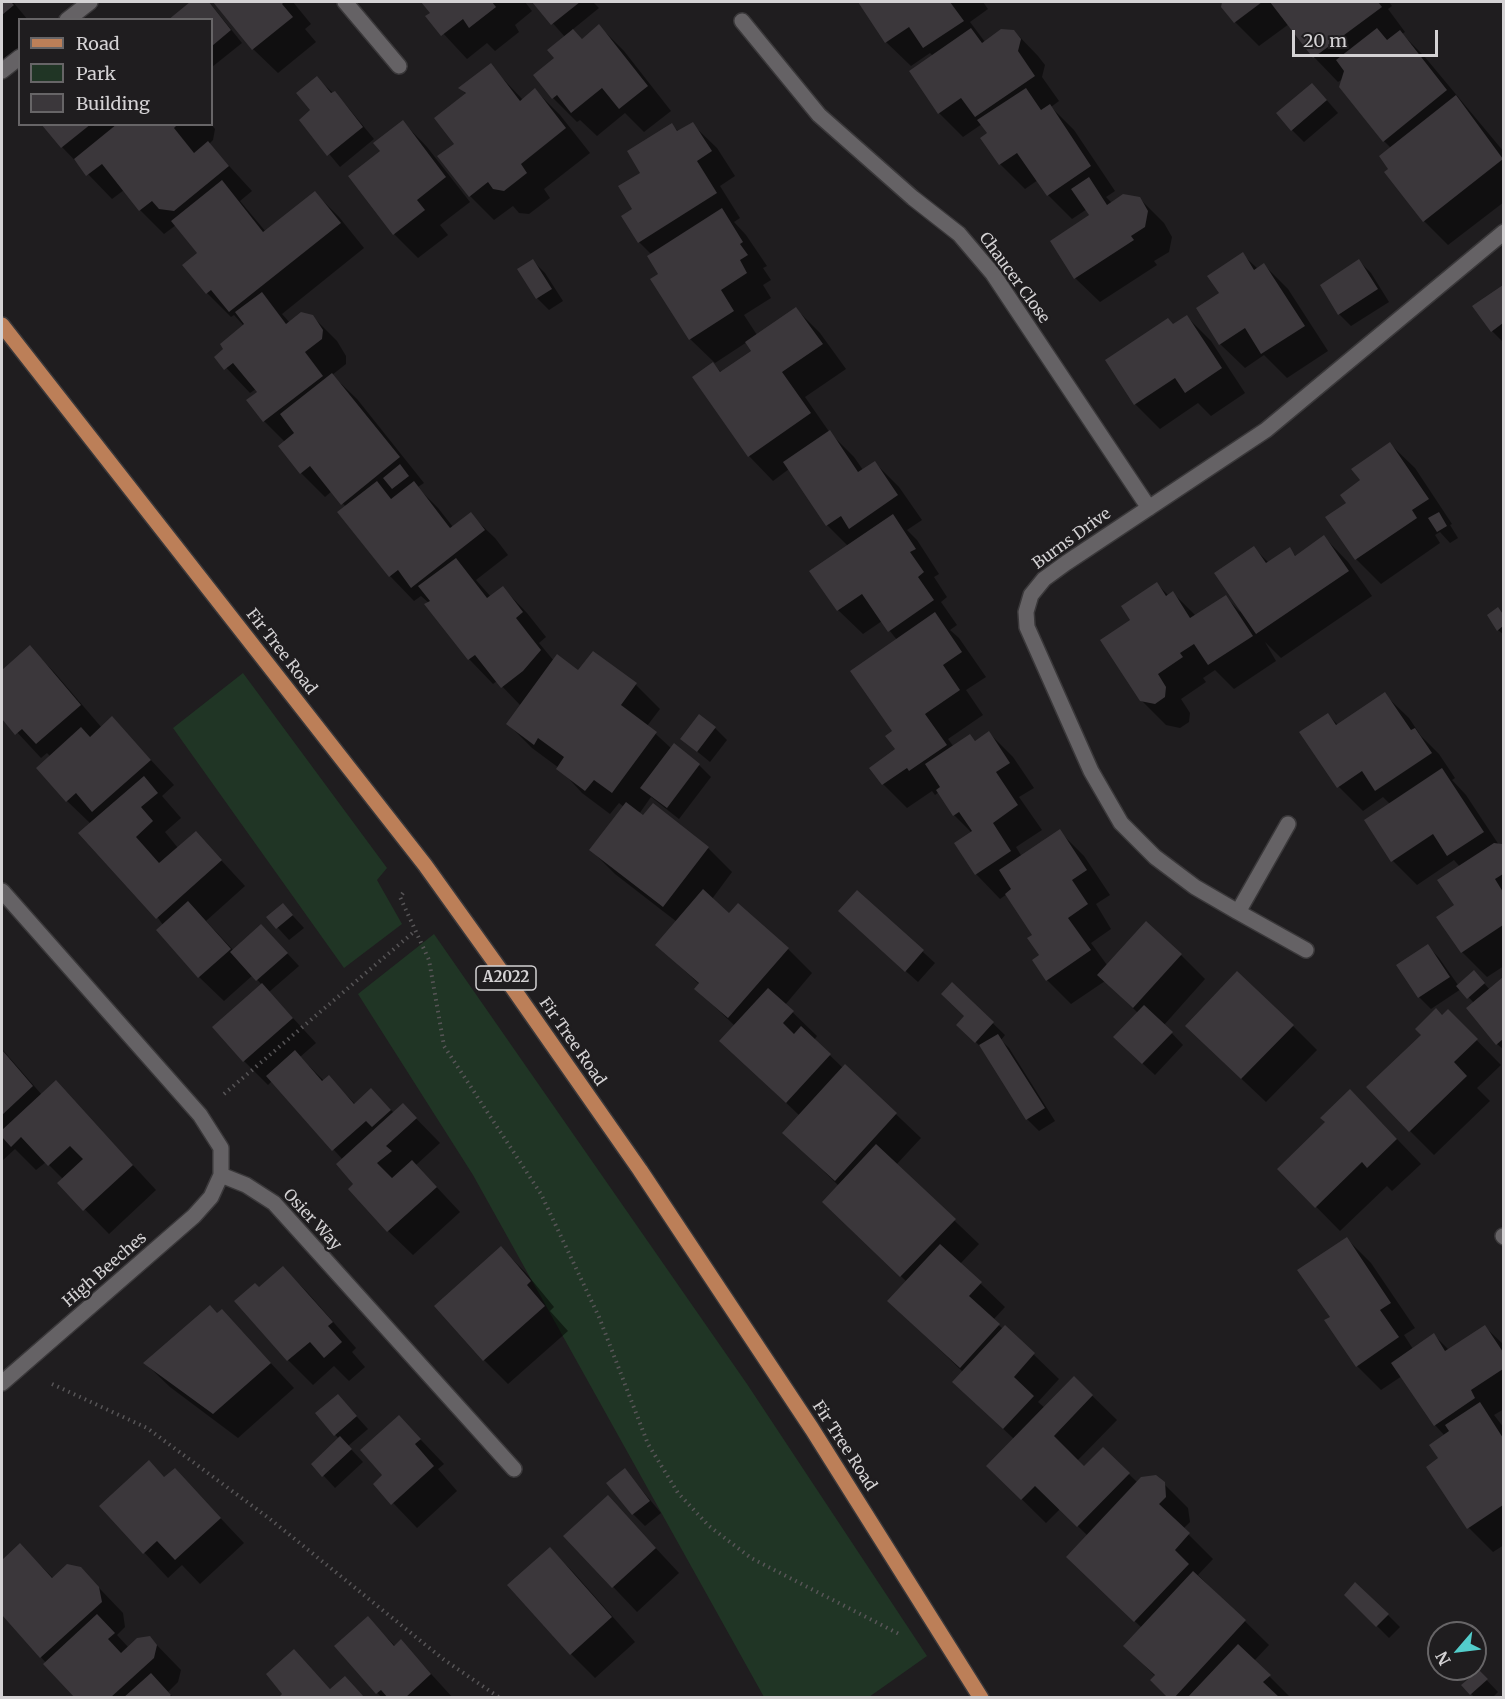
<!DOCTYPE html>
<style>
body{margin:0}
#map{position:relative;width:1505px;height:1699px;overflow:hidden;background:#1f1d1f;font-family:Merriweather,serif}
canvas{display:block}
.frame{position:absolute;inset:0;border:3px solid #d4d2d4;pointer-events:none}
.legend{position:absolute;left:18px;top:18px;width:195px;height:108px;box-sizing:border-box;background:#1f1d1f;border:2px solid #676567;margin:0;padding:8px 10px;list-style:none;font-size:18px;color:#d4d2d4}
.legend li{display:flex;align-items:center;gap:12px;height:30px}
.legend b{width:30px;border:2px solid #676567}
.north{position:absolute;left:1427px;top:1621px;width:60px;height:60px;box-sizing:border-box;background:#1f1d1f;border:2px solid #676567;border-radius:50%;rotate:242deg;font-size:16px;font-weight:700;line-height:24px;text-align:center;color:#d4d2d4}
.north::after{content:'';display:block;margin:auto;width:21px;height:27px;background:#53cdcb;clip-path:polygon(50% 0,100% 100%,50% 72%,0 100%)}
.scale{position:absolute;left:1292px;top:30px;width:146px;height:27px;box-sizing:border-box;border:3px solid #d4d2d4;border-top:0;padding-left:8px;font-size:18px;line-height:21px;white-space:nowrap;color:#d4d2d4;-webkit-text-stroke:4px #1f1d1f;paint-order:stroke}
</style>
<div id="map">
<canvas width="1505" height="1699"></canvas>
<div class="frame"></div>
<ul class="legend">
<li><b style="height:8px;background:#bc7f58"></b>Road</li>
<li><b style="height:16px;background:#203525"></b>Park</li>
<li><b style="height:16px;background:#3b373b"></b>Building</li>
</ul>
<div class="north">N</div>
<div class="scale">20 m</div>
</div>
<script>
const ctx = document.querySelector('canvas').getContext('2d');
ctx.lineJoin = 'round';
function fill(path, color) {
  ctx.fillStyle = color;
  ctx.fill(path, 'evenodd');
}
function poly(rows) {
  const path = new Path2D();
  for (const r of rows) {
    path.moveTo(r[0], r[1]);
    for (let i = 2; i < r.length; i += 2) path.lineTo(r[i], r[i + 1]);
  }
  return path;
}
function stroke(path, color, width, dash) {
  ctx.strokeStyle = color;
  ctx.lineWidth = width;
  ctx.lineCap = dash ? 'butt' : 'round';
  ctx.setLineDash(dash || []);
  ctx.stroke(path);
}
function drawText(font, color, halo, rows, align = 'center') {
  ctx.font = font + ' Merriweather,serif';
  ctx.lineWidth = 5;
  ctx.setLineDash([]);
  ctx.textBaseline = 'middle';
  ctx.strokeStyle = halo;
  ctx.fillStyle = color;
  for (const [text, x, y, turn = 0] of rows) {
    ctx.save();
    ctx.translate(x, y);
    ctx.rotate((+turn || 0) * Math.PI / 180);
    ctx.textAlign = isNaN(turn) ? turn : align;
    if (halo) ctx.strokeText(text, 0, 0);
    ctx.fillText(text, 0, 0);
    ctx.restore();
  }
}
fill(poly([
 [243,673,387,868,377,880,402,924,344,968,173,728],
 [434,934,747,1384,927,1656,869,1697,764,1697,473,1175,358,994]
]), '#203525');
fill(poly([
 [2,2,13,2,28,20,20,20,20,54,2,69],
 [193,2,209,2,242,43,212,67,212,20,170,20],
 [215,2,293,2,311,24,305,29,316,42,278,73,253,49],
 [423,2,525,2,532,11,515,25,519,32,495,51,487,43,467,59,428,17,432,13],
 [534,2,593,2,599,8,572,30,583,40,599,26,624,51,671,111,644,132,625,113,597,136,580,120,577,122,553,98,535,75,556,59,565,37],
 [860,2,983,2,988,9,970,22,985,42,1014,31,1038,56,1045,65,1042,77,1059,101,1051,107,1074,130,1115,191,1106,197,1112,203,1139,198,1164,223,1172,237,1169,252,1154,261,1157,265,1100,302,1075,278,1052,242,1091,216,1087,209,1072,219,1048,195,1038,180,1025,189,1000,164,982,138,989,133,982,124,963,137,939,113,933,56,930,53,911,66,886,42],
 [1223,2,1389,2,1392,6,1388,9,1405,32,1402,34,1424,56,1504,152,1504,202,1448,245,1424,221,1390,169,1391,148,1384,141,1344,78,1338,82,1314,57,1289,24,1259,46,1235,22,1223,7],
 [490,65,523,100,535,90,560,115,590,153,544,189,550,198,529,214,519,213,513,206,494,220,470,196,456,144,467,95,460,88],
 [317,78,346,105,374,139,340,167,301,120,312,111],
 [1324,97,1338,113,1304,142,1292,130],
 [403,122,427,147,470,202,440,225,448,235,418,258,394,234,382,151],
 [43,124,211,124,215,129,213,140,209,144,252,191,240,201,266,232,315,193,339,217,364,248,282,314,290,323,312,316,337,341,346,356,346,364,332,375,357,399,424,483,418,487,419,489,438,508,453,527,470,514,495,538,508,555,476,580,491,597,503,588,527,613,546,637,539,643,554,661,579,672,593,653,636,685,660,709,647,726,672,749,699,765,711,777,679,819,651,797,639,814,708,848,732,872,712,899,729,915,788,949,812,973,785,1005,817,1036,814,1040,843,1068,845,1066,921,1138,896,1165,979,1244,960,1264,1005,1307,993,1320,1003,1329,1005,1327,1059,1379,1038,1402,1045,1408,1074,1378,1117,1420,1077,1461,1084,1468,1103,1449,1137,1482,1164,1484,1188,1508,1190,1522,1183,1529,1213,1559,1198,1575,1269,1645,1254,1661,1291,1698,1170,1698,1156,1677,1125,1646,1142,1628,1092,1581,1088,1536,1060,1509,1046,1523,988,1466,1014,1439,979,1406,963,1372,889,1301,907,1282,848,1226,839,1186,809,1157,800,1116,721,1041,735,1026,696,989,700,985,657,945,677,922,615,874,591,850,624,807,619,803,610,814,582,793,559,768,532,748,508,724,521,706,497,681,493,684,469,659,429,603,421,596,414,601,390,576,339,512,346,507,332,491,325,497,301,473,285,442,264,421,259,393,256,389,250,393,216,357,225,349,244,326,234,315,231,317,207,293,199,254,176,225,164,234,140,210,124,190,112,199,62,147],
 [692,124,717,148,735,176,720,186,740,218,734,222,746,235,767,266,763,268,771,280,763,285,771,298,744,315,757,335,796,309,820,333,846,369,805,397,830,433,854,457,863,470,875,463,899,487,922,520,907,530,917,540,939,574,934,577,947,597,941,602,957,625,950,630,959,638,986,677,966,690,983,715,948,739,954,747,970,736,976,742,989,733,1013,757,1034,788,1019,797,1042,830,1016,847,1022,857,1059,831,1084,856,1110,895,1096,904,1111,929,1091,943,1107,965,1181,955,1205,979,1164,1025,1183,1045,1155,1075,1127,1049,1138,1013,1105,981,1071,1004,1047,980,1034,935,1007,894,1000,899,976,874,972,833,954,815,939,792,935,795,932,791,907,808,883,784,897,750,894,731,897,640,882,621,863,634,838,610,848,546,827,525,789,469,773,481,749,456,713,364,722,373,753,351,747,342,715,363,690,339,652,255,639,242,634,209,642,173,672,125,679,132],
 [1242,254,1258,269,1264,265,1288,289,1328,351,1287,378,1264,355,1245,368,1220,344,1221,294],
 [533,261,545,273,563,301,549,310,537,298],
 [1359,261,1371,273,1389,302,1351,326,1339,314],
 [1504,286,1504,343,1492,331,1475,307],
 [1187,317,1211,341,1245,393,1211,416,1198,403,1160,429,1135,404,1107,361],
 [1390,444,1415,468,1452,524,1450,525,1458,538,1450,543,1440,532,1435,535,1440,543,1381,584,1356,559,1327,518,1348,503],
 [1324,537,1348,562,1372,596,1281,658,1265,642,1276,661,1234,689,1215,670,1203,678,1206,682,1181,699,1190,713,1189,722,1180,728,1166,725,1141,700,1132,621,1157,584,1169,596,1173,593,1196,616,1226,597,1240,612,1254,548,1269,563,1289,549,1296,556],
 [1498,609,1504,614,1504,635,1498,630],
 [29,647,54,672,102,728,112,718,174,785,162,796,181,818,165,832,178,848,196,833,245,886,206,921,234,951,273,938,299,966,269,992,316,1043,300,1057,324,1081,329,1077,355,1104,371,1090,394,1113,403,1105,440,1143,416,1165,460,1212,413,1255,388,1231,355,1184,343,1160,272,1081,268,1085,244,1061,262,985,253,975,224,1001,199,977,158,930,163,925,91,824,67,801,51,757,47,753,41,758,2,716,2,672],
 [1384,694,1409,718,1421,736,1439,754,1455,778,1452,780,1466,795,1499,845,1504,847,1504,966,1487,977,1462,952,1438,917,1456,906,1460,867,1454,860,1417,885,1393,861,1390,804,1383,797,1363,811,1339,787,1328,715,1338,725],
 [715,728,727,740,710,762,682,739],
 [857,892,935,963,918,982,852,923],
 [283,905,304,928,289,940,268,917],
 [1428,946,1439,958,1458,985,1474,972,1490,990,1504,979,1504,1050,1497,1044,1474,1003,1461,989,1431,1009,1419,997,1398,965],
 [952,984,1005,1035,1001,1040,1009,1048,1055,1121,1039,1131,1027,1119,983,1049,958,1025,966,1017],
 [1448,1011,1501,1065,1477,1088,1490,1101,1434,1155,1410,1131,1443,1017],
 [1293,1026,1317,1050,1266,1102,1211,1050],
 [2,1049,42,1095,56,1082,156,1190,109,1234,59,1183,63,1179,46,1162,36,1170,15,1149,2,1161],
 [1374,1115,1421,1164,1392,1191,1387,1186,1340,1231,1279,1169],
 [1347,1239,1371,1263,1415,1328,1404,1335,1413,1349,1434,1335,1449,1350,1485,1327,1504,1345,1504,1409,1494,1415,1504,1428,1504,1545,1493,1552,1469,1528,1428,1467,1440,1459,1445,1436,1435,1425,1402,1376,1381,1390,1357,1366,1332,1317],
 [501,1248,526,1273,554,1307,550,1311,568,1331,508,1384,484,1360],
 [283,1268,307,1292,356,1348,352,1352,365,1367,349,1381,334,1366,313,1385,288,1360,236,1301,259,1289],
 [222,1311,294,1388,238,1438,170,1387,145,1363],
 [349,1408,368,1429,348,1446,363,1462,335,1488,313,1464,339,1439,317,1414],
 [399,1417,444,1464,438,1469,457,1491,417,1528,375,1484,384,1475],
 [175,1470,244,1543,200,1584,182,1565,168,1578,101,1506,165,1479],
 [625,1470,661,1513,645,1526,633,1514],
 [608,1497,679,1573,637,1612,565,1536],
 [20,1545,53,1578,80,1568,123,1613,125,1627,117,1635,129,1648,149,1637,181,1670,178,1682,168,1692,174,1698,77,1698,2,1613,2,1562],
 [550,1549,574,1573,635,1642,595,1678,571,1654],
 [1346,1595,1388,1615,1400,1627,1389,1638],
 [368,1618,395,1646,401,1641,453,1698,382,1698,336,1646],
 [294,1651,331,1690,345,1678,365,1698,281,1698,284,1694],
 [1479,1672,1498,1692,1492,1698,1475,1698,1463,1685]
]), '#0007');
fill(poly([
 [2,2,11,2,14,5,2,15],
 [190,2,209,2,231,30,212,46,212,20,168,20],
 [213,2,284,2,282,4,293,17,252,50],
 [421,2,492,2,496,7,469,28,463,19,441,36,425,16,430,13],
 [532,2,580,2,551,25],
 [858,2,950,2,964,21,923,48,909,27,885,43],
 [1222,2,1262,2,1234,23,1221,7],
 [1270,2,1378,2,1382,7,1313,58],
 [599,24,648,86,619,109,602,88,571,113,557,95,552,99,533,75,554,58,547,50,573,29,582,39],
 [971,28,982,43,1001,29,1014,30,1021,39,1018,51,1035,76,975,117,961,98,938,114,909,71],
 [1377,28,1387,40,1400,30,1447,90,1383,142,1339,87,1344,71,1336,60],
 [491,63,520,101,535,88,566,128,521,164,527,173,504,191,493,189,488,182,469,197,437,156,454,144,434,118,466,93,458,88],
 [317,76,331,93,335,91,363,127,327,156,299,120,310,110,296,93],
 [1312,83,1327,100,1291,131,1276,113],
 [1026,88,1041,110,1050,104,1091,166,1047,196,1017,153,999,165,980,138,987,133,977,120],
 [1456,95,1503,159,1423,222,1384,172,1388,169,1379,156],
 [403,120,446,177,417,200,425,210,393,235,348,176,380,151,373,143],
 [693,122,712,151,697,161,717,193,638,243,621,216,632,209,618,186,640,173,627,151,672,123,677,131],
 [41,124,91,124,61,148],
 [117,124,178,124,174,128,194,153,208,141,229,166,174,211,159,209,152,201,139,211,102,164,86,176,74,159],
 [1089,177,1107,205,1123,194,1140,197,1148,211,1145,227,1131,236,1134,240,1074,279,1050,241,1089,215,1071,189],
 [222,180,263,232,315,191,341,223,229,312,211,290,206,294,182,265,197,253,171,221],
 [722,208,743,242,740,244,748,255,740,260,747,273,721,290,734,311,689,340,650,279,658,274,647,256],
 [1243,252,1254,270,1264,263,1305,326,1261,354,1245,328,1219,345,1196,308,1219,293,1207,276],
 [533,259,552,289,536,299,517,269],
 [1359,259,1378,289,1338,315,1320,285],
 [1503,285,1503,323,1491,332,1472,306],
 [262,292,286,324,301,312,313,315,323,330,322,339,305,352,323,376,263,422,246,400,257,392,233,363,224,370,214,357,223,349,220,344,244,324,235,312],
 [796,307,823,344,782,372,811,413,748,457,692,377,713,362,720,372,751,351,745,342],
 [1187,315,1222,368,1185,393,1175,378,1134,405,1105,360,1168,318,1173,324],
 [332,373,400,457,341,505,310,466,300,474,278,446,294,433,280,414],
 [830,430,858,472,875,461,898,495,849,529,841,516,826,526,783,462],
 [1390,442,1429,499,1412,510,1417,518,1355,560,1325,517,1346,503,1340,495,1360,480,1351,469],
 [400,464,409,476,392,489,383,478],
 [377,481,391,499,414,481,450,528,471,512,485,530,411,588,398,570,389,577,337,512],
 [1439,512,1447,526,1437,532,1428,518],
 [893,514,916,549,910,552,924,572,918,577,934,600,888,632,862,594,837,611,809,571],
 [1324,535,1349,571,1256,634,1214,573,1254,546,1266,563,1290,547,1295,556],
 [456,558,487,598,503,586,523,612,516,618,541,650,523,671,501,688,475,655,468,660,424,604,430,601,418,586],
 [1157,582,1166,596,1173,591,1190,618,1226,595,1253,636,1208,665,1194,644,1180,653,1183,657,1158,674,1166,687,1165,697,1155,704,1140,701,1100,640,1130,620,1121,606],
 [1498,607,1503,614,1503,626,1497,631,1487,615],
 [935,612,962,652,943,665,960,690,925,714,947,745,909,771,907,768,882,785,869,768,895,749,885,736,892,731,850,671],
 [30,645,81,705,36,744,22,729,15,735,2,719,2,670],
 [593,651,637,683,621,705,657,732,612,793,594,780,585,791,556,769,564,757,538,738,534,745,506,724,557,654,578,670],
 [1385,692,1411,730,1415,728,1432,753,1375,791,1362,771,1337,788,1299,732,1328,713,1336,725],
 [699,714,716,727,697,752,680,739],
 [112,716,151,760,92,812,76,793,66,802,36,768,81,727,90,737],
 [989,731,1010,763,996,772,1018,805,993,823,1011,851,975,875,954,843,972,831,959,812,953,816,936,790,940,787,925,764,970,734,975,741],
 [674,743,700,764,667,808,640,788],
 [1442,768,1484,832,1447,856,1433,834,1391,862,1364,820],
 [144,776,158,793,141,807,153,821,136,837,159,863,196,831,222,860,156,919,78,833],
 [626,802,643,815,653,803,709,847,663,907,589,850],
 [1060,829,1087,870,1072,880,1088,904,1068,918,1091,950,1046,981,1032,960,1039,955,1027,938,1032,935,1005,894,1011,889,999,870],
 [1494,843,1502,844,1503,846,1503,874,1495,879,1503,892,1503,925,1461,953,1436,917,1454,905,1437,880],
 [703,889,729,913,738,903,789,948,728,1018,694,989,699,983,655,945],
 [857,890,924,950,905,972,838,911],
 [188,901,231,949,198,978,156,930],
 [283,903,293,915,276,929,266,917],
 [1146,921,1182,954,1133,1008,1097,975],
 [261,924,288,953,256,981,230,952],
 [1428,944,1450,977,1418,998,1396,965],
 [1474,970,1485,983,1467,999,1456,986],
 [1237,971,1294,1025,1241,1079,1185,1026],
 [1503,977,1503,1039,1496,1045,1466,1008],
 [952,982,994,1022,975,1043,956,1025,964,1016,941,994],
 [262,983,293,1018,243,1062,212,1027],
 [768,988,794,1011,783,1023,794,1034,801,1026,831,1054,786,1103,719,1041],
 [1144,1005,1173,1032,1142,1064,1113,1037],
 [1436,1008,1442,1015,1448,1009,1478,1039,1454,1062,1467,1076,1409,1132,1366,1087,1421,1035,1415,1029],
 [998,1034,1045,1108,1026,1120,979,1045],
 [2,1050,33,1086,2,1115],
 [295,1050,322,1081,329,1075,354,1104,371,1088,391,1110,372,1127,366,1121,332,1151,266,1076],
 [845,1064,897,1113,835,1181,782,1133],
 [56,1080,133,1165,83,1211,57,1183,83,1159,70,1146,48,1166,21,1137,11,1147,2,1137,2,1130],
 [1350,1089,1397,1139,1367,1168,1362,1162,1315,1208,1277,1169,1325,1122,1320,1118],
 [403,1103,417,1118,386,1146,392,1151,377,1163,392,1178,412,1160,437,1187,387,1232,348,1189,353,1184,336,1164],
 [876,1144,956,1219,900,1277,822,1202],
 [1347,1237,1391,1303,1380,1310,1399,1337,1356,1367,1324,1320,1330,1317,1297,1270],
 [940,1244,982,1282,969,1296,1000,1324,960,1368,887,1301],
 [501,1246,531,1281,527,1285,545,1306,483,1361,434,1306],
 [283,1266,333,1322,328,1326,342,1342,324,1358,310,1342,287,1361,234,1301,255,1283,259,1287],
 [210,1305,217,1313,222,1309,271,1363,213,1414,143,1363],
 [1005,1325,1035,1353,1014,1377,1034,1396,1003,1429,952,1382],
 [1485,1325,1503,1352,1503,1369,1471,1390,1475,1398,1434,1426,1391,1363,1434,1333,1445,1351],
 [1074,1376,1093,1395,1054,1436,1084,1466,1103,1447,1130,1473,1077,1527,1035,1486,1021,1500,986,1466],
 [338,1394,357,1416,334,1436,315,1413],
 [1480,1402,1503,1438,1503,1505,1467,1529,1426,1467,1438,1458,1429,1445,1449,1431,1445,1425],
 [399,1415,421,1439,415,1444,434,1466,391,1505,373,1484,382,1475,360,1450],
 [340,1436,352,1449,322,1477,311,1464],
 [149,1460,164,1477,175,1468,221,1518,175,1560,157,1541,143,1554,99,1506],
 [625,1468,650,1501,632,1515,606,1483],
 [1156,1475,1165,1482,1166,1497,1159,1504,1190,1533,1175,1550,1189,1564,1134,1622,1066,1557,1141,1477],
 [608,1495,656,1548,612,1588,563,1536],
 [20,1543,52,1578,67,1564,81,1567,99,1587,102,1602,40,1658,2,1615,2,1560],
 [550,1547,612,1617,570,1655,507,1585],
 [1193,1571,1246,1620,1174,1698,1168,1698,1150,1680,1155,1675,1123,1646],
 [1355,1582,1389,1614,1376,1627,1344,1595],
 [97,1614,115,1633,108,1639,121,1653,137,1638,150,1636,157,1645,154,1658,110,1698,75,1698,43,1664],
 [368,1616,394,1646,401,1639,431,1674,405,1698,388,1698,381,1690,376,1694,334,1646],
 [1238,1644,1271,1675,1263,1682,1280,1698,1187,1698],
 [294,1649,330,1689,345,1676,365,1698,278,1698,282,1694,266,1674],
 [1479,1670,1488,1679,1470,1695,1461,1685],
 [151,1673,171,1695,168,1698,123,1698]
]), '#3b373b');
const service = poly([
 [345,2,399,66]
]);
const minor = poly([
 [67,20,90,2],
 [742,21,819,115,913,198,959,234,993,274,1149,508],
 [2,71,20,57],
 [1288,824,1238,912,1195,887,1155,857,1121,823,1091,771,1027,627,1026,612,1031,595,1044,579,1066,563,1266,430,1504,232],
 [2,891,200,1115,221,1148,221,1175,246,1185,274,1203,514,1469],
 [1238,912,1306,950],
 [1503,1236,1504,1237],
 [2,1383,194,1216,211,1197,221,1175]
]);
const primary = poly([
 [2,325,425,865,496,964,640,1170,812,1429,981,1698]
]);
stroke(service, '#3a383a', 18);
stroke(minor, '#3a383a', 18);
stroke(primary, '#3a383a', 18);
stroke(poly([
 [403,893,400,897,429,960,444,1046,541,1194,599,1317,648,1444,678,1493,709,1526,751,1558,901,1635],
 [224,1094,415,931],
 [52,1384,147,1428,270,1519,443,1659,500,1698]
]), '#575557', 4, [1.5, 4.5]);
stroke(service, '#656265', 15);
stroke(minor, '#656265', 15);
stroke(primary, '#bc7f58', 15);
for (const [x, y, w] of [
 [506,978,60]
]) {
  const box = new Path2D();
  box.roundRect(x - w / 2, y - 12, w, 24, 4.5);
  ctx.fillStyle = '#1f1d1f';
  ctx.fill(box);
  stroke(box, '#d4d2d4', 1.5);
}
drawText('bold 15px', '#d4d2d4', null, [
 ["A2022",506,978]
]);
drawText('16px', '#d4d2d4', '#1f1d1f', [
 ["Chaucer Close",1014,278,54],
 ["Burns Drive",1072,539,-36],
 ["Fir Tree Road",281,652,52],
 ["Fir Tree Road",572,1042,55],
 ["Osier Way",312,1220,47],
 ["High Beeches",105,1270,-41],
 ["Fir Tree Road",844,1446,57]
]);
</script>
